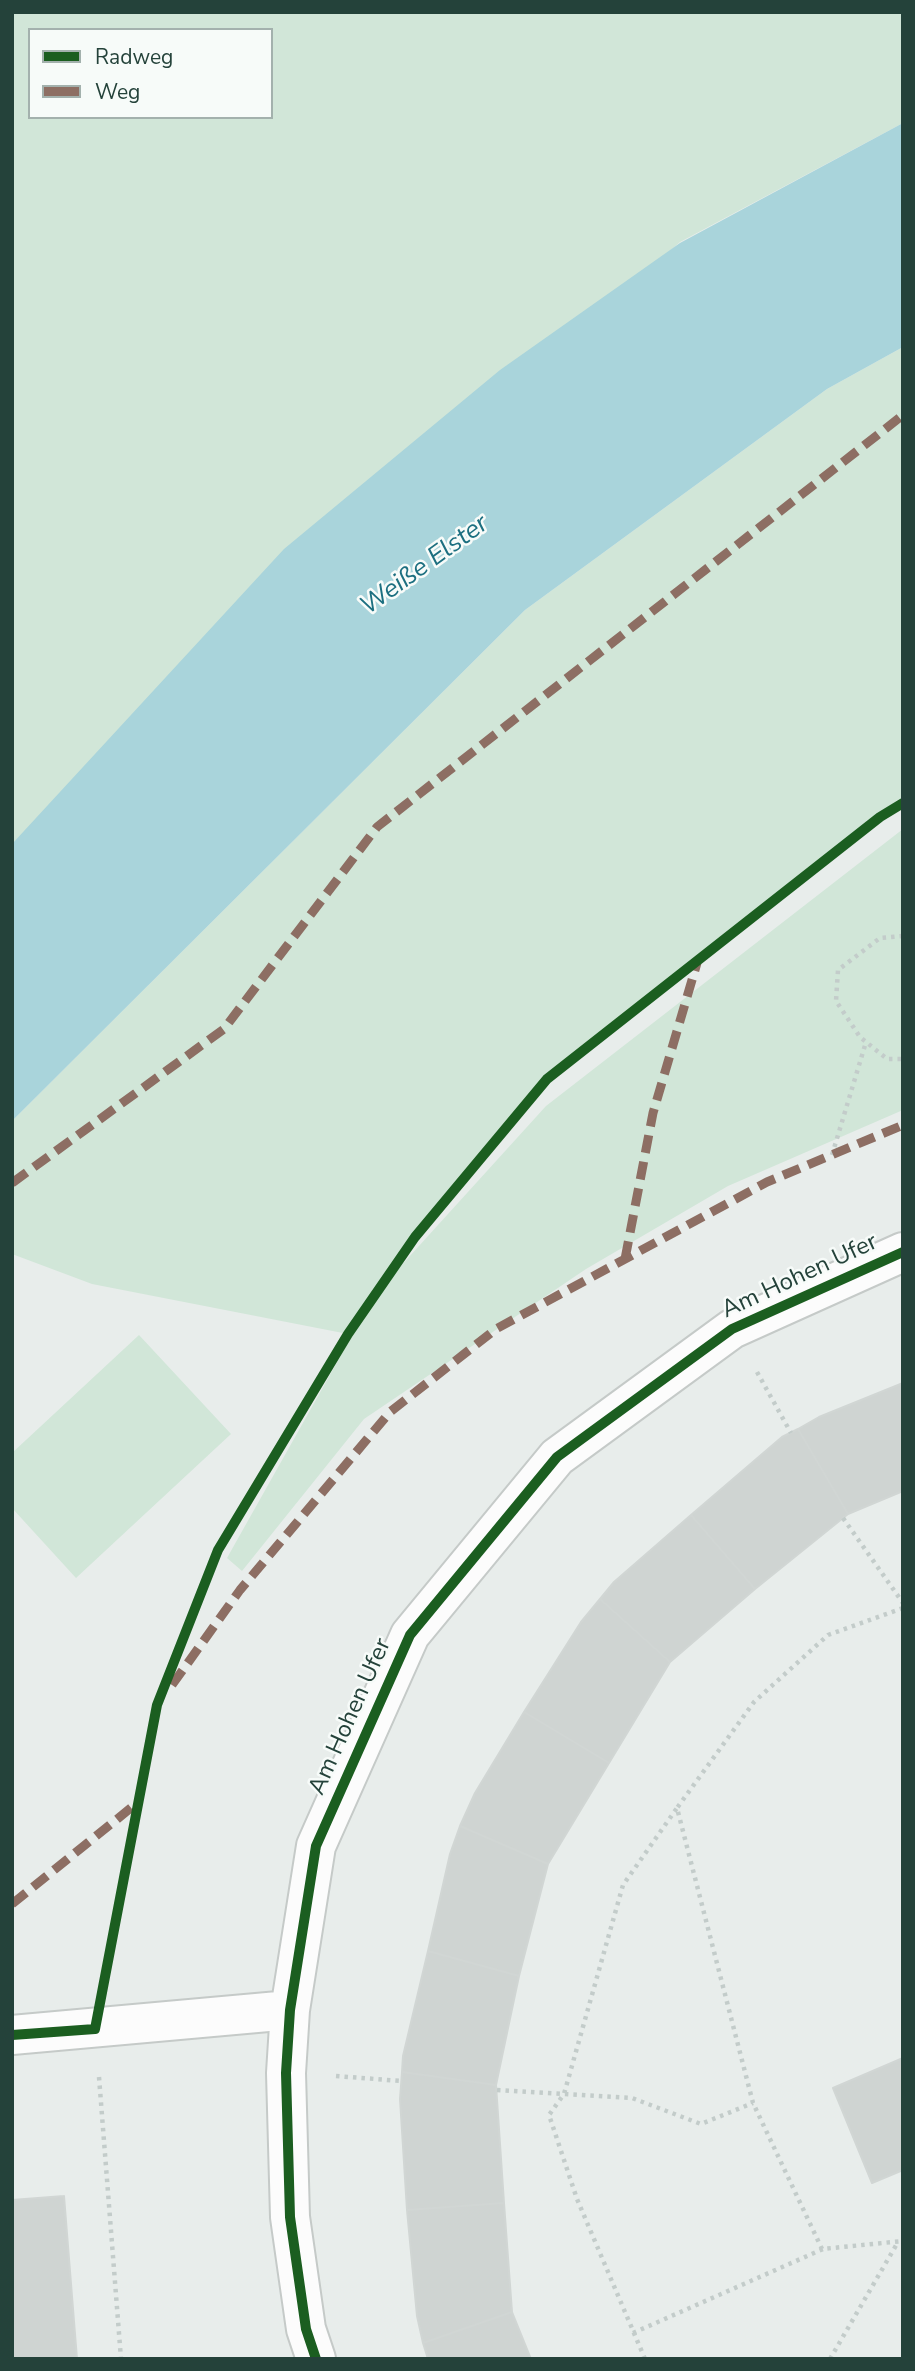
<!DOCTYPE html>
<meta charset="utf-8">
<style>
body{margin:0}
#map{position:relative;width:915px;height:2371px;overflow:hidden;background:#e8edeb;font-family:"Nunito Sans",sans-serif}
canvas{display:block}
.frame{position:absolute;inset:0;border:14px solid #24423a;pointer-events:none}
.legend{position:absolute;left:28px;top:28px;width:245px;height:91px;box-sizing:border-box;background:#f7fbf9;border:2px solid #a3b1ad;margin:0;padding:9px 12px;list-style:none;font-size:21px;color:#24423a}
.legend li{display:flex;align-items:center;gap:14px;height:35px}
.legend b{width:35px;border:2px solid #a3b1ad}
</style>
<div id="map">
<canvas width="915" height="2371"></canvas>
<div class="frame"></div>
<ul class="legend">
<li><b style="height:9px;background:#1b5e20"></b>Radweg</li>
<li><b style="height:9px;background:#8d6e63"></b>Weg</li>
</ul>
</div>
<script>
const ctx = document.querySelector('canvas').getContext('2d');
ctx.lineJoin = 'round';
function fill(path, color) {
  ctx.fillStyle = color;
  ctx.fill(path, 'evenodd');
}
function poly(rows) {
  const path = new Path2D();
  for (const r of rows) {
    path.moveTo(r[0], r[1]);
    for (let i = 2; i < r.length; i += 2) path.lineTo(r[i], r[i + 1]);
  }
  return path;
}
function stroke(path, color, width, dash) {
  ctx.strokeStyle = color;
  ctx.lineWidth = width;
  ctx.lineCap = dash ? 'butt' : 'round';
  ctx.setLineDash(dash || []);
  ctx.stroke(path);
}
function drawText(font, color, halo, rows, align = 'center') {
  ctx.font = font + ' "Nunito Sans",sans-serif';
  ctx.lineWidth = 5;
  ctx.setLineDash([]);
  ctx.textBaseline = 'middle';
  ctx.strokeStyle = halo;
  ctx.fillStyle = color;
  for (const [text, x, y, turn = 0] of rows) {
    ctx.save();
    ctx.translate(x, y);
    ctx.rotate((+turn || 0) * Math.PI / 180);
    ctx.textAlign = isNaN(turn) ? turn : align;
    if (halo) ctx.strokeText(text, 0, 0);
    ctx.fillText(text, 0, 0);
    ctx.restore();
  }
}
fill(poly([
 [12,12,903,12,903,123,680,242,12,844],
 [30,30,271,30,271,117,30,117],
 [903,347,903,803,880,817,547,1079,415,1237,379,1290,546,1106,903,829,903,1110,728,1186,586,1269,364,1419,242,1571,227,1558,367,1309,348,1334,92,1284,12,1254,12,1121,525,610,827,389],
 [139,1335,231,1434,76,1578,12,1508,12,1453]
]), '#d1e6d8');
fill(poly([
 [903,123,903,347,827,389,525,610,12,1121,12,844,284,549,500,370,680,243]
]), '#a9d4db');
const building = poly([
 [903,1383,903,1491,848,1514,798,1429,819,1417,903,1383],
 [798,1429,848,1514,755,1589,691,1515,782,1437,798,1429],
 [691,1515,755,1589,670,1662,600,1599,614,1582,691,1515],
 [600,1599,670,1662,609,1763,524,1712,581,1622,600,1599],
 [524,1712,609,1763,548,1864,460,1826,475,1793,524,1712],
 [460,1826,548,1864,519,1976,428,1951,450,1854,460,1826],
 [428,1951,519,1976,496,2085,402,2072,403,2056,428,1951],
 [903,2058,903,2170,872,2183,833,2088,903,2058],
 [402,2072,496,2085,504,2203,407,2210,400,2099,402,2072],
 [64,2196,77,2359,12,2359,12,2200,64,2196],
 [504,2203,512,2312,423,2343,417,2316,407,2210,504,2203],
 [512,2312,531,2359,428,2359,423,2343,512,2312]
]);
fill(building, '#cfd4d2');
stroke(building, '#d1d6d4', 2);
const street = poly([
 [12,2035,290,2010],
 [316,2359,306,2329,290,2217,286,2073,290,2010,316,1846,410,1635,557,1457,732,1329,903,1252]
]);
stroke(street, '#c5cac8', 42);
stroke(poly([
 [903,936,880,938,838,970,836,1001,860,1037,887,1059,903,1059],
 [832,1155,866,1042],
 [757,1372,791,1433],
 [843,1518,903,1603],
 [903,1608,828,1635,754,1702,677,1808,753,2103,822,2249,903,2241],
 [336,2076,401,2081],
 [99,2077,121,2359],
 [497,2090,632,2098,701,2124,753,2103],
 [633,2333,823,2249],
 [645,2359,577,2199,549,2115,564,2094,623,1885,677,1808],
 [830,2359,898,2242]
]), '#c3ccca', 4.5, [3.5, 5]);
stroke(street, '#fcfcfc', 38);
stroke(poly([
 [12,1183,224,1029,377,827,903,415],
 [625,1259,653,1113,697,963],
 [172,1685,240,1590,390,1412,496,1329,767,1182,903,1125],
 [12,1904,137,1803]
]), '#8d6e63', 9, [18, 9]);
stroke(poly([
 [12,2035,95,2029,157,1705,218,1550,348,1334,415,1237,547,1079,880,817,903,803],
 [316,2359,306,2329,290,2217,286,2073,290,2010,316,1846,410,1635,557,1457,732,1329,903,1252]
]), '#1b5e20', 10);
drawText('24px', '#24423a', '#f7fbf9', [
 ["Am Hohen Ufer",800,1277,-25],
 ["Am Hohen Ufer",351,1717,-66]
]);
drawText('italic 26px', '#1c6f80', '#f7fbf9', [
 ["Weiße Elster",425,566,-36]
]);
</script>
